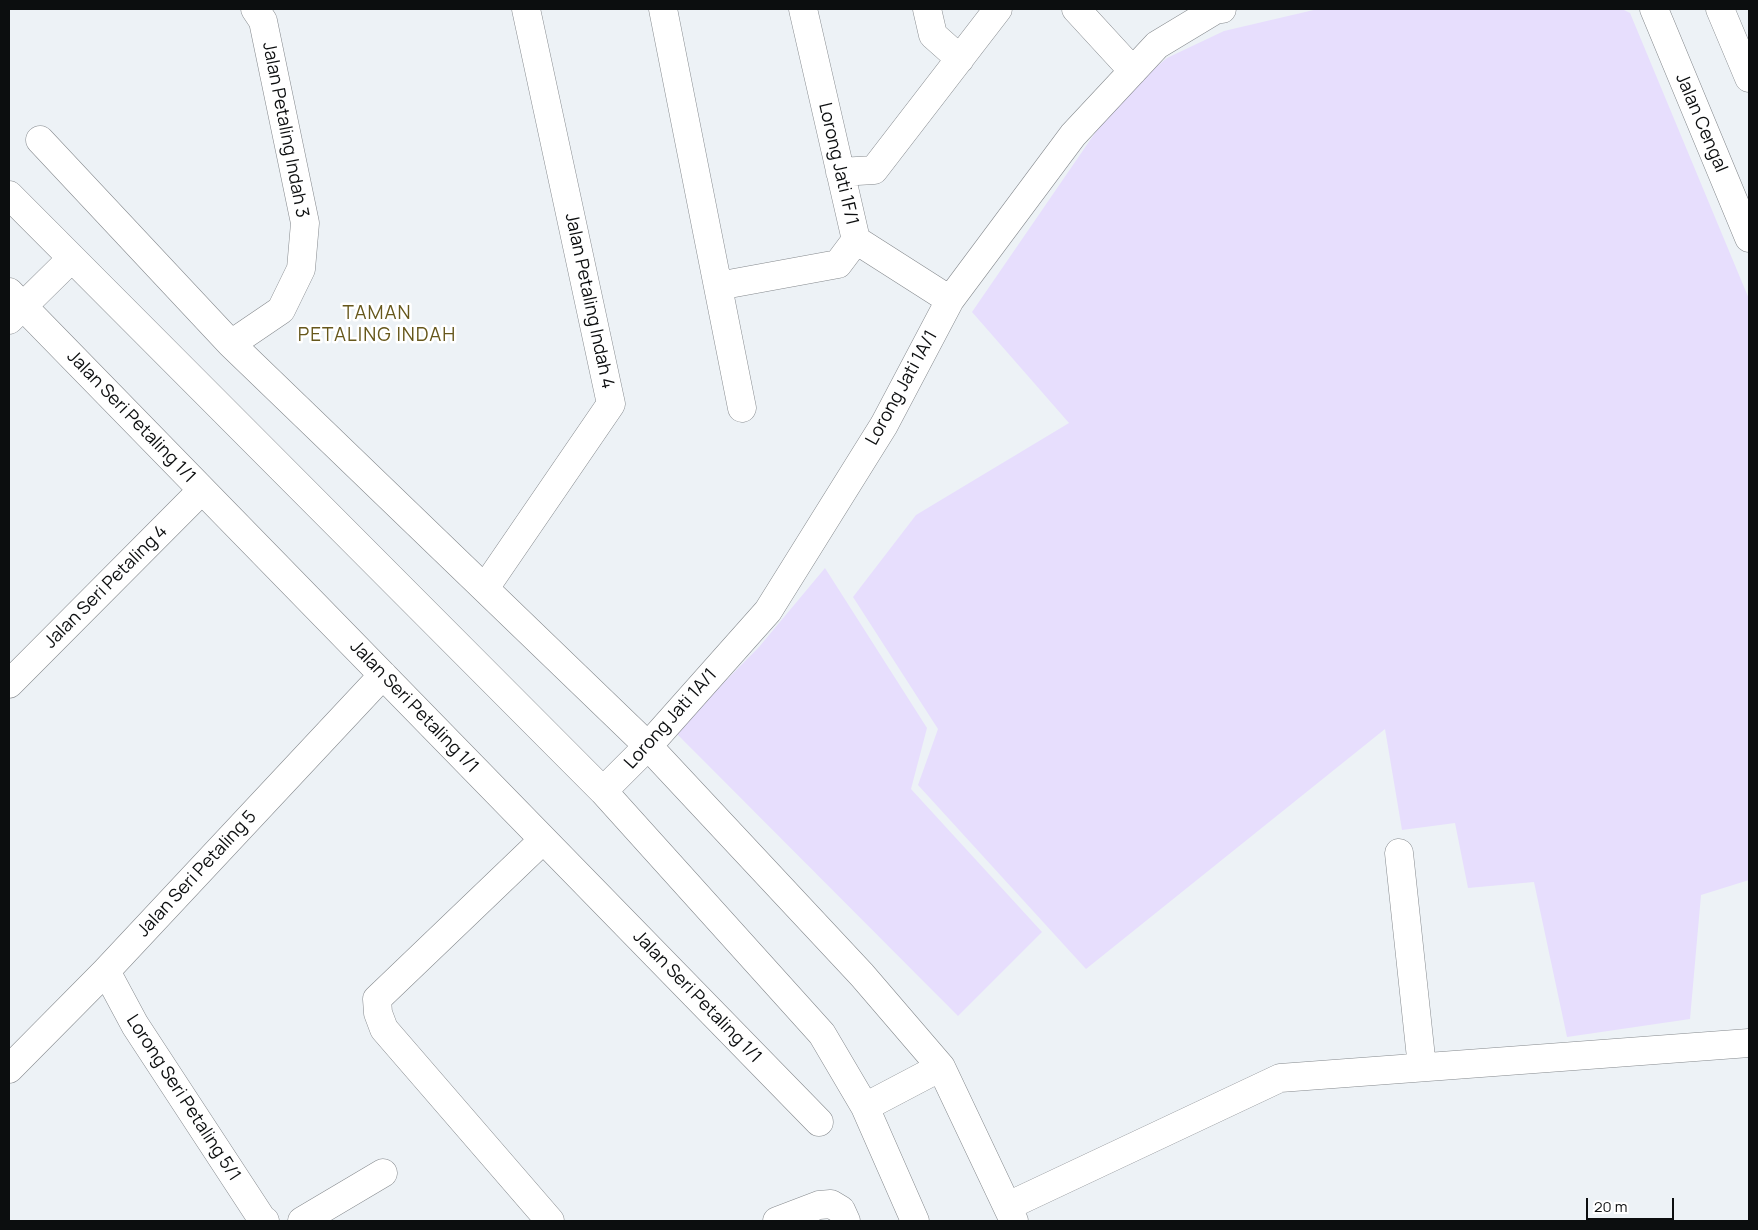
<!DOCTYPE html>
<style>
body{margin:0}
#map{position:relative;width:1758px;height:1230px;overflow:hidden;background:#edf2f6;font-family:Manrope,sans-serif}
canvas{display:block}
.frame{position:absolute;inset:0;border:10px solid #0c0e0f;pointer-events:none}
.scale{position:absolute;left:1586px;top:1198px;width:88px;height:22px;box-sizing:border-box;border:2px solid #0c0e0f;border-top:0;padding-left:6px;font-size:15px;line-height:18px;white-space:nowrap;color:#0c0e0f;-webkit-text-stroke:4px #fff;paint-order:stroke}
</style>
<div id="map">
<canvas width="1758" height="1230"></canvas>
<div class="frame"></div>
<div class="scale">20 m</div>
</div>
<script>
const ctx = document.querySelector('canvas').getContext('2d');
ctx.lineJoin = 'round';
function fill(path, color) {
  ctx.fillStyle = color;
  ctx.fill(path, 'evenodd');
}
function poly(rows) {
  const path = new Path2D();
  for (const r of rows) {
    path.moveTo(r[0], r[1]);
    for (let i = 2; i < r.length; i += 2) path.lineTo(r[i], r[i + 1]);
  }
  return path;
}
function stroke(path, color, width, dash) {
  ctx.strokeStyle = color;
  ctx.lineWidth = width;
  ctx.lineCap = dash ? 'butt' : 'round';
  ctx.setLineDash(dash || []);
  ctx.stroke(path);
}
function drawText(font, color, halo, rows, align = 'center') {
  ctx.font = font + ' Manrope,sans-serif';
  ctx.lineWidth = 5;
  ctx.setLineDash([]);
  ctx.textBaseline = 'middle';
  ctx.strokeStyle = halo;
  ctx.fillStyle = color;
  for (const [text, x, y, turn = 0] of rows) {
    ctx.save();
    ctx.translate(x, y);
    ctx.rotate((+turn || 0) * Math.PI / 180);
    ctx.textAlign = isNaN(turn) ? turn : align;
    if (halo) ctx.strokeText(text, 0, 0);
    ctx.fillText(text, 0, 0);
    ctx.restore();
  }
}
fill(poly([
 [1318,9,1622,9,1630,13,1749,299,1749,880,1701,895,1690,1019,1567,1037,1534,882,1468,888,1455,823,1402,830,1385,729,1086,969,918,785,938,729,853,597,916,515,1069,423,972,312,1119,98,1167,58,1224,31],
 [825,568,927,728,911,789,1042,932,958,1016,675,732,759,647]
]), '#e7defd');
const minor = poly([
 [663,9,742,408],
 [803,9,856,240,950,300],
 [927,9,933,35,960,59],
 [1076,9,1133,71],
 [1654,9,1749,238],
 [1720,9,1749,78],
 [40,140,231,344,648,746,862,975,941,1067,1014,1221],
 [840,172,874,170,998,9],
 [9,195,603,791,822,1034,865,1107,915,1221],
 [718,286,838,264,856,240],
 [9,292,819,1122],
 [9,320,71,259],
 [231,344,281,310,301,269,305,223,263,21,255,9],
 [485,588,611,404,526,9],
 [9,684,202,490],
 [603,791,648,746,768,611,884,425,950,300,1073,135,1157,45,1215,10,1222,9],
 [543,840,377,999,378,1013,384,1029,550,1221],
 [1399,853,1422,1067],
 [106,971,135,1025,262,1219,265,1221],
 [9,1069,106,971,383,675],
 [865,1107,941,1067],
 [1008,1206,1280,1078,1749,1043],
 [302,1221,383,1173],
 [777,1221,819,1205,831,1204,841,1210,846,1221]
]);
stroke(minor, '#85898d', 29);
stroke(minor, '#fff', 28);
drawText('18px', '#0c0e0f', '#fff', [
 ["Jalan Cengal",1701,123,67],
 ["Jalan Petaling Indah 3",285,130,79],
 ["Lorong Jati 1F/1",838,164,77],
 ["Jalan Petaling Indah 4",589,301,78],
 ["Lorong Jati 1A/1",902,388,-61],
 ["Jalan Seri Petaling 1/1",131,417,46],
 ["Jalan Seri Petaling 4",106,587,-45],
 ["Jalan Seri Petaling 1/1",414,707,46],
 ["Lorong Jati 1A/1",671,719,-48],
 ["Jalan Seri Petaling 5",197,874,-47],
 ["Jalan Seri Petaling 1/1",697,997,46],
 ["Lorong Seri Petaling 5/1",183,1098,57]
]);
ctx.letterSpacing = '1px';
drawText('19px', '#66571b', '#fff', [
 ["TAMAN",377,314],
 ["PETALING INDAH",377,336]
]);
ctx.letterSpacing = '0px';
</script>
